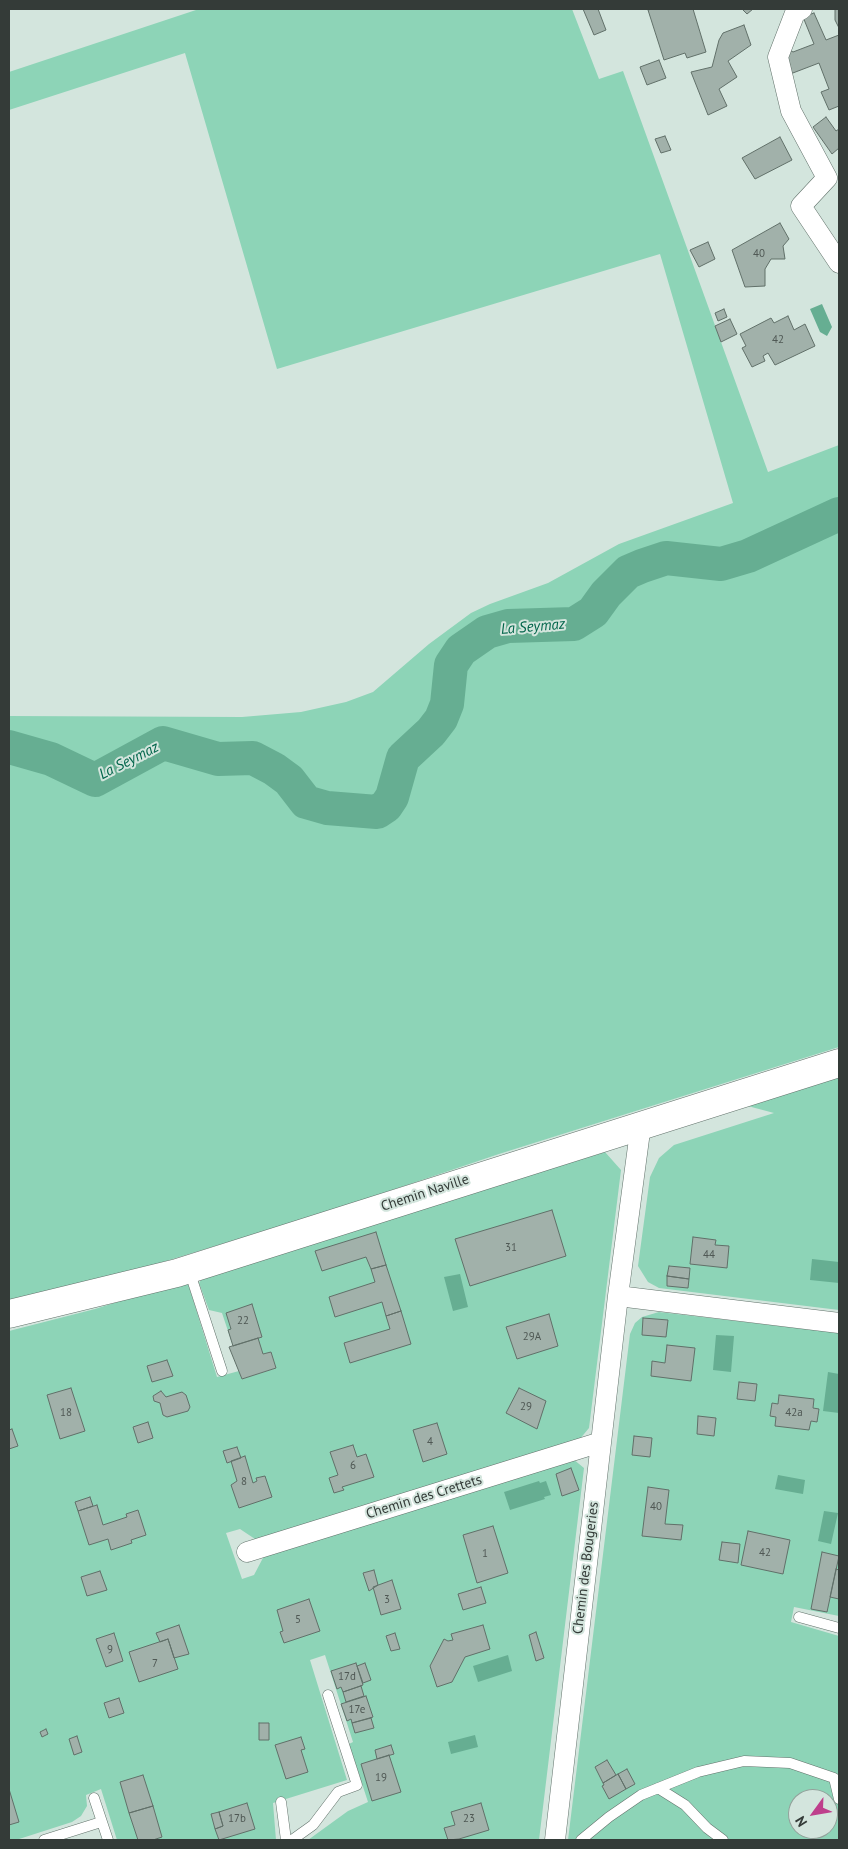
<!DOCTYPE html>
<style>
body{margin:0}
#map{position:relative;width:848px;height:1849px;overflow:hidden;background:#d3e5dd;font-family:"PT Sans",sans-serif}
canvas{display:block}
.frame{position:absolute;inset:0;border:10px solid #343b38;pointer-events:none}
.north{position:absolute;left:788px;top:1789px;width:50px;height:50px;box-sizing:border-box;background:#d3e5dd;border:1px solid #93a19b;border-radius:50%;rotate:238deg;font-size:14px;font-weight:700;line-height:20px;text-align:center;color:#343b38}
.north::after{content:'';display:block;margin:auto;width:18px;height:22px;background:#be3f8c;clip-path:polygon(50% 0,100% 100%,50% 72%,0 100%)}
</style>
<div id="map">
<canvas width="848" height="1849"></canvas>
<div class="frame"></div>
<div class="north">N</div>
</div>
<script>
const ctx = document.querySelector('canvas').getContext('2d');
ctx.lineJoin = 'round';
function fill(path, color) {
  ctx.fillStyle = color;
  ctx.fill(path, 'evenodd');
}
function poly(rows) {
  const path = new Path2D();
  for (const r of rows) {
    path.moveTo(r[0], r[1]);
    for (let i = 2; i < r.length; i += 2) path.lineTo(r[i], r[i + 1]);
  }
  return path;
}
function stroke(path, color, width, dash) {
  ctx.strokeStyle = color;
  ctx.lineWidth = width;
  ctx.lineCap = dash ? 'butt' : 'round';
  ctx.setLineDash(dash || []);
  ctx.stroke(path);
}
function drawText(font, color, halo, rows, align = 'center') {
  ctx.font = font + ' "PT Sans",sans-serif';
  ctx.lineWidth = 4;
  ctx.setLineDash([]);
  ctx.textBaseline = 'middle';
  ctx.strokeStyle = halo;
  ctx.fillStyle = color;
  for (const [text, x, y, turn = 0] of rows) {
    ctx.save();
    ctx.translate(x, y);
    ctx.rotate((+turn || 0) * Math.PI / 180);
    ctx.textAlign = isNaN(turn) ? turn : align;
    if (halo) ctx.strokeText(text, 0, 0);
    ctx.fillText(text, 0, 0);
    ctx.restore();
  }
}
fill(poly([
 [199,9,572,9,599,79,623,71,768,472,839,445,839,1047,499,1154,333,1210,68,1291,9,1304,9,716,242,717,301,712,346,702,373,692,429,644,471,613,490,604,548,583,619,544,733,503,660,254,277,369,185,53,9,110,9,72],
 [839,1076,839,1310,659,1288,648,1282,638,1266,650,1177,659,1158,674,1145,774,1113,744,1105],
 [605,1152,621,1170,589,1428,579,1440,258,1541,240,1529,226,1533,242,1579,254,1575,264,1556,573,1459,584,1468,539,1840,308,1840,348,1811,368,1802,349,1744,353,1742,325,1655,310,1660,347,1780,273,1803,276,1840,117,1840,101,1789,86,1795,87,1806,81,1816,72,1822,16,1840,9,1840,9,1331,95,1309,187,1280,217,1377,239,1371,242,1379,276,1368,271,1352,263,1354,257,1338,233,1346,222,1313,209,1310,199,1283,204,1275],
 [659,1312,839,1333,839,1616,794,1607,791,1622,839,1636,839,1840,568,1840,630,1334,635,1323,642,1317],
 [798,1799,828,1799,828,1829,798,1829]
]), '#8dd4b7');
fill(poly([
 [822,304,832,327,827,336,820,332,810,309],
 [812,1259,839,1262,839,1283,810,1280],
 [460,1274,468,1307,453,1311,444,1277],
 [716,1335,734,1336,731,1372,713,1370],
 [828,1372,839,1374,839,1413,823,1411],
 [778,1475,805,1480,803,1494,775,1489],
 [539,1481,540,1483,546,1481,551,1495,544,1497,545,1499,510,1510,504,1492],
 [824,1511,838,1513,831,1544,818,1541],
 [508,1655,512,1671,478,1682,473,1666],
 [475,1735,478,1747,451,1754,448,1742]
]), '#66ae92');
stroke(poly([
 [9,747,51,759,95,780,163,743,218,759,253,758,274,769,289,780,306,802,327,808,377,812,386,806,392,797,403,758,431,732,441,719,447,704,451,665,461,650,487,632,508,626,574,624,593,612,606,594,628,572,642,566,666,558,721,564,748,556,839,514]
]), '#66ae92', 34);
const building = poly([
 [583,9,598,9,606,30,594,35,583,9],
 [652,9,693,9,706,52,687,58,685,53,664,60,648,10,652,9],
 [742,9,753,9,747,14,742,9],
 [835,9,839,9,839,28,835,20,835,9],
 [814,13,826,40,839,35,839,106,829,110,821,92,829,89,819,63,785,76,788,49,793,52,814,44,803,17,814,13],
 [744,25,751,45,728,61,737,77,719,89,727,106,708,115,691,72,712,67,719,40,723,33,744,25],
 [659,60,666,78,647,85,640,67,659,60],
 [826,117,836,131,839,129,839,148,832,154,813,127,826,117],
 [665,136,671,150,661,153,655,139,665,136],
 [780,137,792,160,755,179,742,158,780,137],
 [780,223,789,239,783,246,785,259,771,259,765,269,765,286,745,287,732,250,780,223],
 [708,242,715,259,699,267,690,250,708,242],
 [724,309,727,317,718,321,715,313,724,309],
 [788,316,794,330,805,324,815,346,775,365,768,353,763,356,765,361,752,367,742,348,746,346,740,334,771,318,774,323,788,316],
 [730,319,737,334,721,342,715,326,730,319],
 [552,1210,566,1256,470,1286,455,1239,552,1210],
 [376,1232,386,1265,371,1269,366,1257,322,1271,315,1251,376,1232],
 [693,1237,716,1240,715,1245,729,1246,727,1268,690,1264,693,1237],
 [386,1265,401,1311,386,1316,382,1302,335,1317,329,1297,375,1282,371,1269,386,1265],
 [669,1266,690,1268,689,1279,667,1276,669,1266],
 [667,1276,689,1279,688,1288,667,1286,667,1276],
 [252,1304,262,1337,233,1346,228,1330,231,1329,226,1313,252,1304],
 [401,1311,411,1344,350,1363,344,1343,390,1329,386,1316,401,1311],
 [549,1314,558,1346,517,1359,506,1327,549,1314],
 [643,1318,668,1320,666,1337,642,1335,643,1318],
 [258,1338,263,1354,271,1352,276,1368,242,1379,229,1347,258,1338],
 [667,1345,695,1348,691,1381,651,1376,652,1361,665,1363,667,1345],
 [167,1360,173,1376,152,1382,147,1366,167,1360],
 [739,1382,757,1384,755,1401,737,1399,739,1382],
 [71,1388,85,1431,60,1439,47,1395,71,1388],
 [519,1388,546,1401,537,1429,506,1413,519,1388],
 [161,1391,166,1397,182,1392,186,1395,190,1407,188,1411,167,1417,163,1415,160,1403,154,1401,153,1396,161,1391],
 [779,1395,814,1399,813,1408,819,1409,817,1422,811,1421,809,1430,775,1426,776,1417,770,1416,772,1403,778,1404,779,1395],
 [698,1416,716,1418,714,1436,697,1434,698,1416],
 [148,1422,153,1438,138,1443,133,1427,148,1422],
 [437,1423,447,1454,423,1462,413,1430,437,1423],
 [12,1429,18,1446,9,1449,9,1430,12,1429],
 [634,1436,652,1438,650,1457,632,1455,634,1436],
 [353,1445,357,1457,366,1454,374,1477,342,1487,344,1490,334,1493,329,1478,338,1475,330,1452,353,1445],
 [237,1447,241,1458,227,1463,223,1451,237,1447],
 [245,1456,253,1483,257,1481,256,1478,265,1476,272,1497,239,1508,231,1485,237,1481,231,1461,245,1456],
 [571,1468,579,1490,562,1496,556,1474,571,1468],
 [648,1487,669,1490,665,1524,683,1525,681,1540,642,1536,648,1487],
 [90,1497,93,1506,78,1511,75,1502,90,1497],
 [97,1505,103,1525,127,1517,126,1514,138,1510,146,1535,131,1540,132,1543,111,1550,108,1539,89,1545,78,1511,97,1505],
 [493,1526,508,1573,477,1583,463,1535,493,1526],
 [748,1531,790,1540,783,1574,741,1565,748,1531],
 [722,1542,740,1544,738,1563,719,1560,722,1542],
 [822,1552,839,1556,827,1612,811,1609,822,1552],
 [836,1569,839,1570,839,1599,830,1597,836,1569],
 [374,1570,378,1585,369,1591,363,1573,374,1570],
 [100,1571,107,1590,87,1596,81,1577,100,1571],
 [392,1580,401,1609,381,1615,373,1587,392,1580],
 [481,1587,486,1603,463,1610,458,1594,481,1587],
 [309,1599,320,1631,284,1643,280,1632,283,1631,277,1610,309,1599],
 [179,1625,189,1654,174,1658,168,1639,160,1642,156,1633,179,1625],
 [483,1625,490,1649,465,1657,452,1682,437,1687,430,1666,444,1639,448,1641,453,1640,451,1634,483,1625],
 [536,1632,544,1658,536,1661,529,1635,536,1632],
 [114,1633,123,1661,106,1667,96,1639,114,1633],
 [395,1633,400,1649,391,1651,386,1636,395,1633],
 [168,1639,178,1669,139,1682,129,1652,168,1639],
 [356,1663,363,1685,343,1692,341,1687,337,1689,331,1671,356,1663],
 [365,1663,371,1680,363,1683,357,1666,365,1663],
 [361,1686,364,1696,346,1702,343,1692,361,1686],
 [366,1696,373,1717,352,1723,351,1719,347,1721,341,1704,366,1696],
 [119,1698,124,1713,109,1718,104,1703,119,1698],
 [371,1718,374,1728,355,1733,352,1723,371,1718],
 [259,1723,269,1723,269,1740,259,1740,259,1723],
 [46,1729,48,1734,42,1737,40,1732,46,1729],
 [77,1736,82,1752,74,1755,69,1739,77,1736],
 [301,1737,305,1749,301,1750,308,1772,286,1779,275,1745,301,1737],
 [391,1745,394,1754,377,1759,375,1750,391,1745],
 [389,1755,401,1792,372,1801,361,1764,389,1755],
 [607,1760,616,1775,603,1783,595,1767,607,1760],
 [627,1769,635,1784,626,1789,618,1774,627,1769],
 [618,1774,626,1789,609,1799,602,1786,604,1785,603,1783,618,1774],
 [143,1775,153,1806,129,1813,120,1782,143,1775],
 [9,1789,19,1822,9,1825,9,1789],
 [247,1803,255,1829,219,1840,215,1829,223,1826,219,1812,247,1803],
 [481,1803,489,1830,459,1839,448,1840,444,1828,455,1825,451,1812,481,1803],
 [153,1806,162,1837,153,1840,138,1840,129,1813,153,1806],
 [219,1812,223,1826,215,1829,211,1814,219,1812]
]);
fill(building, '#a1b1aa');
stroke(building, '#617069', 1);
const lane = poly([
 [189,1270,222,1371],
 [799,1617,839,1628],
 [658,1788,685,1805,707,1828,723,1840],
 [94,1798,108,1840],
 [281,1802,286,1840],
 [44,1840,101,1822],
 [292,1840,313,1825,338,1792,357,1785,328,1695],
 [581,1840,609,1817,641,1795,698,1772,744,1761,790,1763,834,1778,839,1799]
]);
const street = poly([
 [802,9,795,13,778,57,791,111,827,178,801,206,839,263],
 [618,1296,839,1323],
 [247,1552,601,1442],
 [555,1840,618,1296,641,1124]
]);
const secondary = poly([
 [9,1314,177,1273,839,1063]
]);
stroke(lane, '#63736c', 11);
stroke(street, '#63736c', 21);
stroke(secondary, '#63736c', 29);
stroke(lane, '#fff', 10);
stroke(street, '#fff', 20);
stroke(secondary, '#fff', 28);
drawText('11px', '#4f5854', null, [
 ["40",759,254],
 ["42",778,340],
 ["31",511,1248],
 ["44",709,1255],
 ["22",243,1321],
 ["29A",532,1337],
 ["29",526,1407],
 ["18",66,1413],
 ["42a",794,1413],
 ["4",430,1442],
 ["6",353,1466],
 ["8",244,1482],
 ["40",656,1507],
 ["42",765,1553],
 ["1",485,1554],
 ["3",387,1600],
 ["5",298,1620],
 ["9",110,1650],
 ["7",155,1664],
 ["17d",347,1677],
 ["17e",357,1710],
 ["19",381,1778],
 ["17b",237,1819],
 ["23",469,1819]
]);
drawText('14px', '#343b38', '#d3e5dd', [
 ["Chemin Naville",425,1193,-18],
 ["Chemin des Crettets",424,1497,-17],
 ["Chemin des Bougeries",586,1568,-83]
]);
drawText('italic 15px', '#01654a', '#d3e5dd', [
 ["La Seymaz",533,627,-5],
 ["La Seymaz",129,761,-27]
]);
</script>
